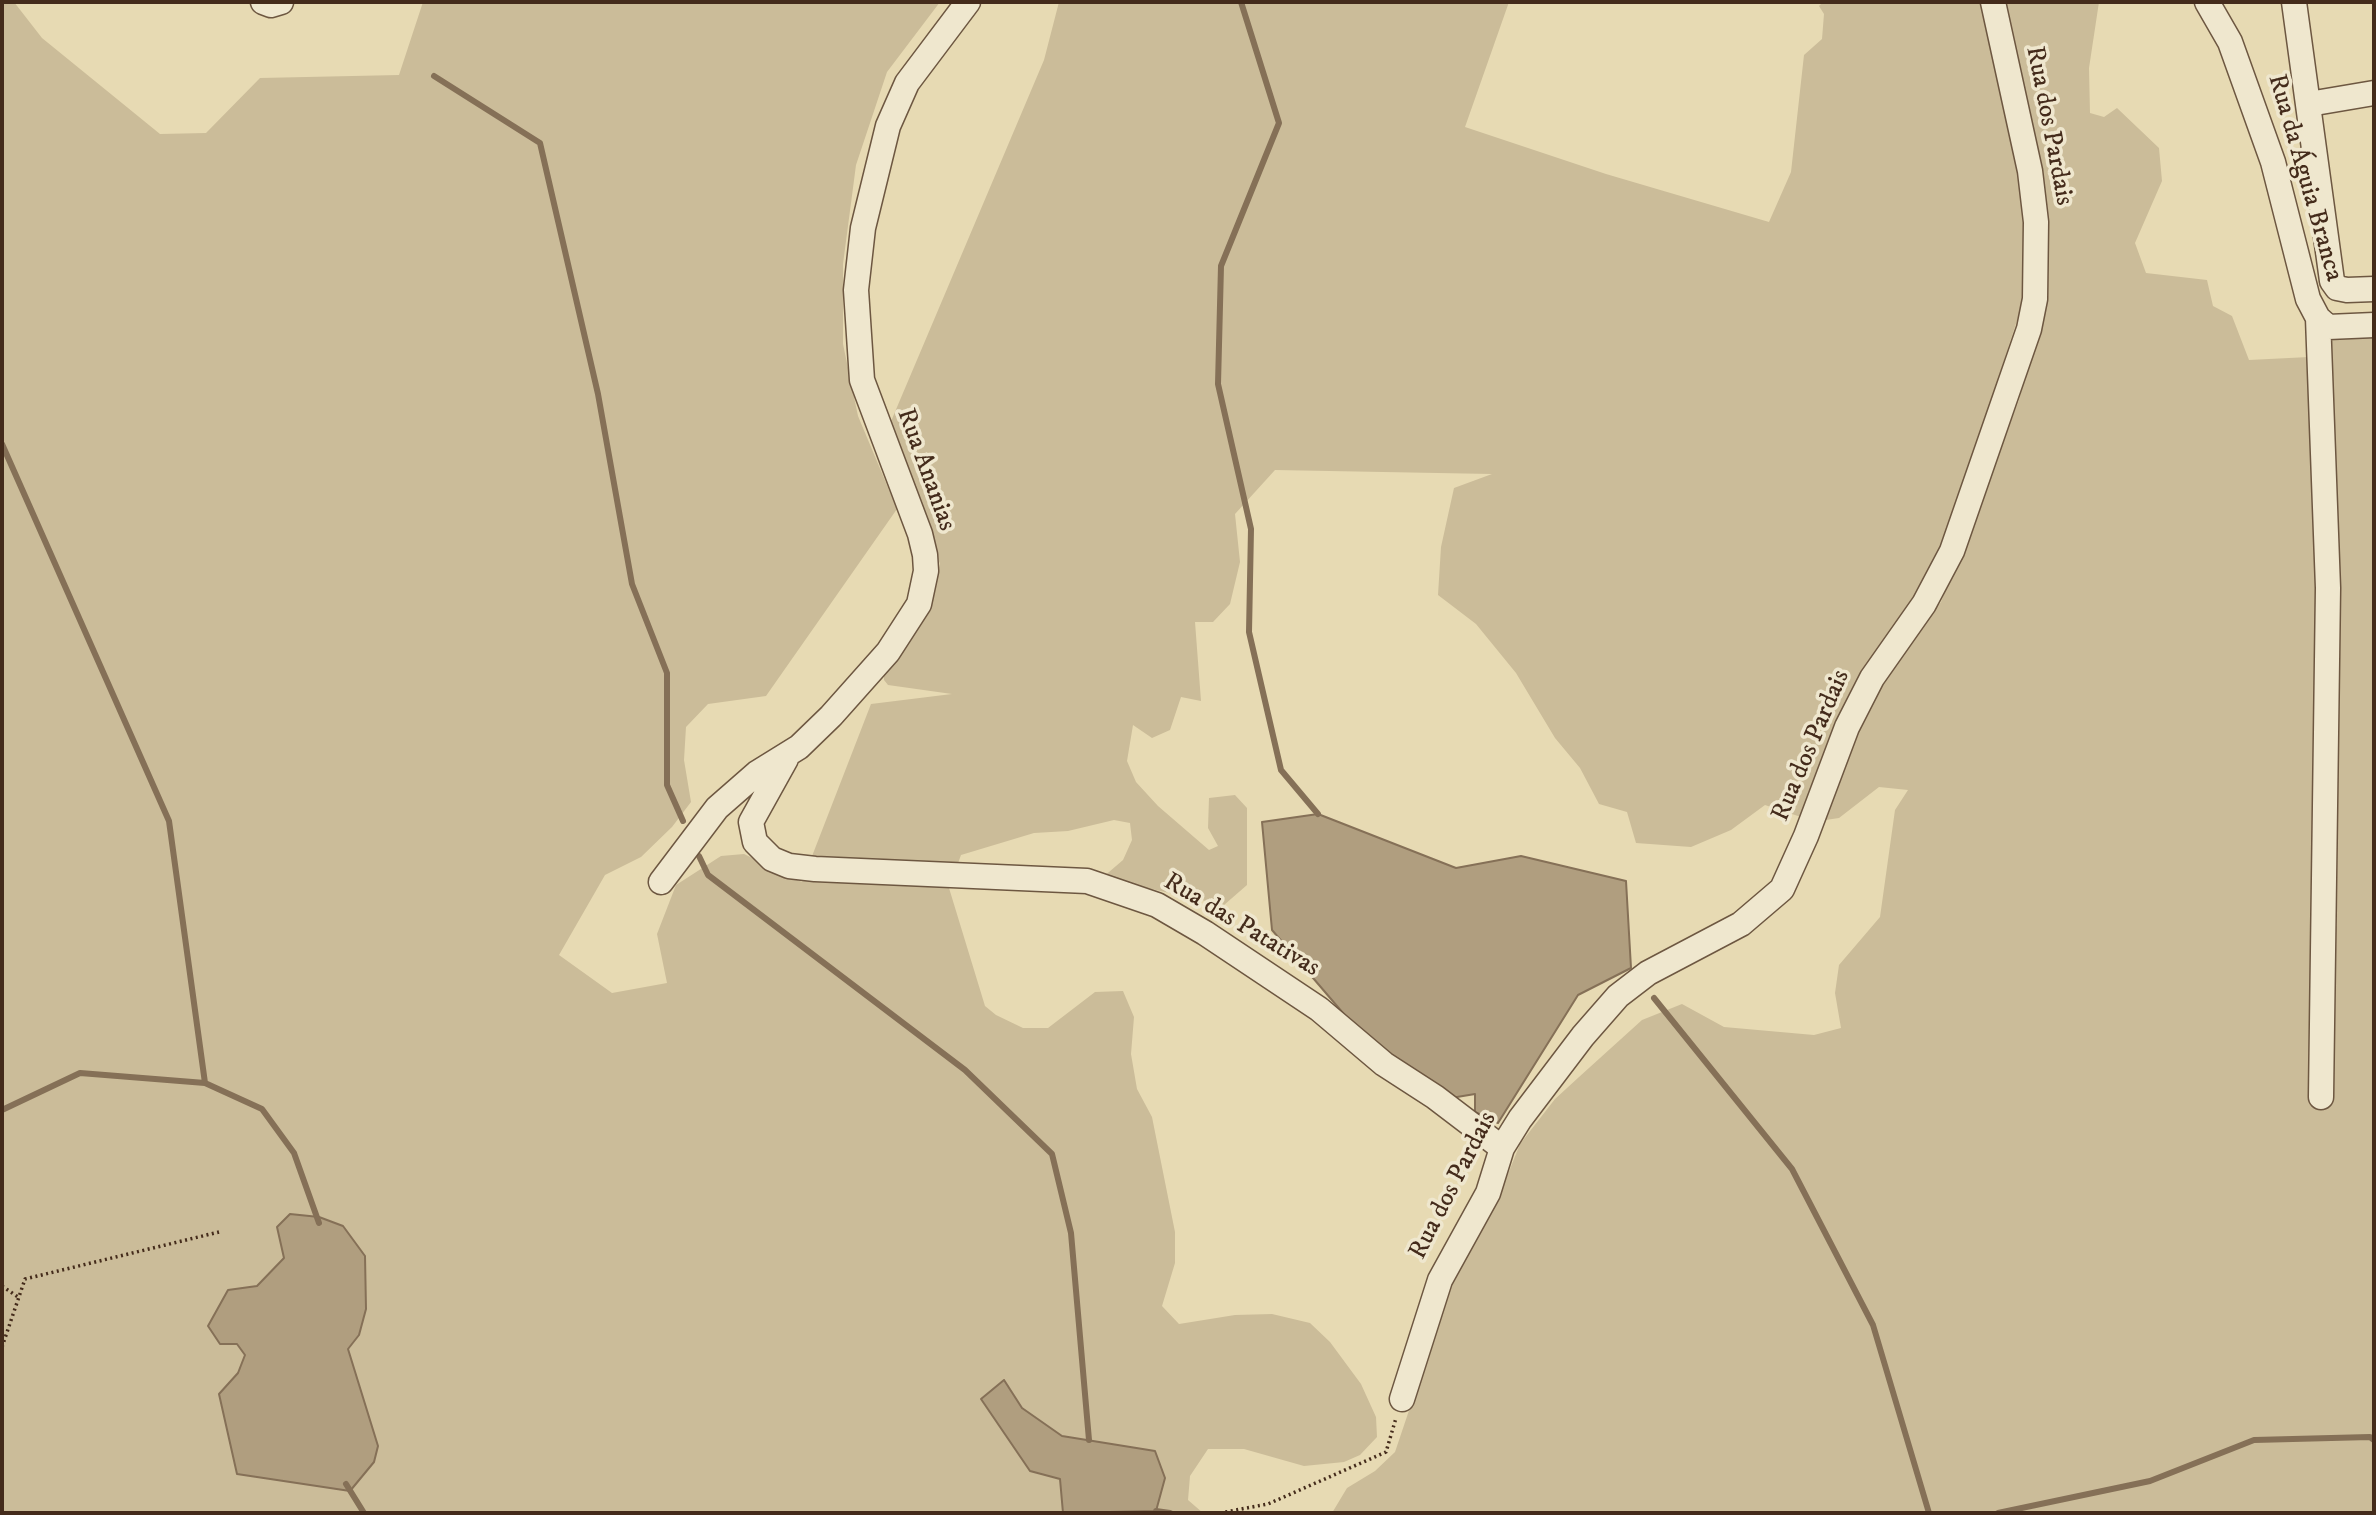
<!DOCTYPE html>
<meta charset="utf-8">
<style>
body{margin:0}
#map{position:relative;width:2376px;height:1515px;overflow:hidden;background:#e7dab3;font-family:"IM FELL DW Pica",serif}
canvas{display:block}
.frame{position:absolute;inset:0;border:4px solid #442b1b;pointer-events:none}
</style>
<div id="map">
<canvas width="2376" height="1515"></canvas>
<div class="frame"></div>
</div>
<script>
const ctx = document.querySelector('canvas').getContext('2d');
ctx.lineJoin = 'round';
function fill(path, color) {
  ctx.fillStyle = color;
  ctx.fill(path, 'evenodd');
}
function poly(rows) {
  const path = new Path2D();
  for (const r of rows) {
    path.moveTo(r[0], r[1]);
    for (let i = 2; i < r.length; i += 2) path.lineTo(r[i], r[i + 1]);
  }
  return path;
}
function stroke(path, color, width, dash) {
  ctx.strokeStyle = color;
  ctx.lineWidth = width;
  ctx.lineCap = dash ? 'butt' : 'round';
  ctx.setLineDash(dash || []);
  ctx.stroke(path);
}
function drawText(font, color, halo, rows, align = 'center') {
  ctx.font = font + ' "IM FELL DW Pica",serif';
  ctx.lineWidth = 7;
  ctx.setLineDash([]);
  ctx.textBaseline = 'middle';
  ctx.strokeStyle = halo;
  ctx.fillStyle = color;
  for (const [text, x, y, turn = 0] of rows) {
    ctx.save();
    ctx.translate(x, y);
    ctx.rotate((+turn || 0) * Math.PI / 180);
    ctx.textAlign = isNaN(turn) ? turn : align;
    if (halo) ctx.strokeText(text, 0, 0);
    ctx.fillText(text, 0, 0);
    ctx.restore();
  }
}
fill(poly([
 [2,2,14,2,42,38,160,134,206,133,260,78,399,75,423,2,940,2,887,72,856,165,843,264,843,344,858,416,897,509,766,696,708,704,686,727,684,760,691,802,672,827,641,857,605,875,559,955,612,993,667,983,657,934,676,885,721,856,744,854,802,882,871,704,952,694,888,685,884,680,884,668,932,594,940,564,889,426,1044,60,1059,2,1509,2,1465,127,1606,174,1769,222,1791,172,1804,55,1822,39,1824,14,1819,6,1823,2,1986,2,2017,156,2023,213,2023,302,1947,536,1801,817,1765,805,1731,830,1691,847,1636,843,1627,812,1599,804,1580,768,1555,738,1516,673,1476,624,1438,595,1441,547,1454,488,1492,474,1275,470,1235,514,1240,562,1230,604,1213,622,1195,622,1201,701,1181,697,1170,730,1152,738,1133,725,1127,761,1136,782,1158,806,1209,850,1218,846,1208,828,1209,798,1235,795,1247,808,1247,885,1224,905,1102,878,1123,860,1132,840,1130,823,1114,820,1068,831,1034,833,961,855,949,888,985,1006,996,1015,1023,1028,1048,1028,1095,992,1123,991,1134,1017,1131,1054,1137,1089,1152,1117,1175,1232,1175,1263,1162,1306,1179,1324,1235,1315,1272,1314,1310,1323,1330,1342,1361,1384,1376,1417,1377,1437,1360,1455,1344,1462,1304,1466,1244,1449,1208,1449,1190,1476,1188,1500,1203,1513,1153,1513,1156,1511,1155,1451,1062,1436,1022,1408,1004,1380,981,1400,1060,1479,1063,1513,2,1513],
 [290,1214,359,1335,348,1349,378,1446,219,1394,238,1373,245,1355,237,1344,257,1286,284,1258,277,1227],
 [2002,2,2099,2,2089,68,2090,113,2104,117,2117,108,2159,148,2162,181,2135,243,2146,273,2207,280,2213,306,2232,316,2249,360,2309,357,2320,667,2315,936,2337,926,2338,578,2327,337,2349,339,2374,335,2374,1513,1332,1513,1347,1488,1375,1471,1395,1452,1458,1265,1500,1194,1520,1144,1555,1099,1579,1077,1642,1020,1682,1004,1724,1027,1814,1035,1841,1028,1835,993,1839,965,1880,917,1895,810,1908,790,1879,787,1839,818,1819,821,1874,687,1941,602,2019,400,2045,303]
]), '#cbbc99');
const water = poly([
 [1318,814,1456,868,1521,856,1626,881,1631,968,1578,995,1498,1123,1475,1112,1475,1094,1445,1099,1384,1061,1272,930,1262,822,1318,814],
 [290,1214,319,1217,343,1226,365,1256,366,1309,359,1335,348,1349,378,1446,374,1462,350,1491,237,1474,219,1394,238,1373,245,1355,237,1344,220,1344,208,1326,228,1290,257,1286,284,1258,277,1227,290,1214],
 [1004,1380,1022,1408,1062,1436,1155,1451,1165,1478,1156,1511,1063,1513,1060,1479,1030,1471,981,1399,1004,1380]
]);
fill(water, '#b09e7f');
stroke(water, '#857057', 2);
stroke(poly([
 [1241,2,1279,123,1221,266,1218,384,1251,529,1249,632,1281,770,1318,814],
 [434,76,540,143,598,394,632,584,667,673,667,785,683,821],
 [2,444,169,821,205,1083],
 [699,856,708,875,965,1070,1052,1154,1071,1233,1089,1440],
 [1654,998,1792,1169,1873,1325,1929,1513],
 [2,1110,80,1073,205,1083,262,1109,294,1153,319,1223],
 [346,1484,364,1513],
 [1156,1511,1170,1513],
 [1998,1513,2150,1481,2254,1440,2370,1437,2374,1440]
]), '#857057', 6);
const minor = poly([
 [263,2,271,5,281,2],
 [2207,2,2230,42,2273,162,2308,299,2318,318,2328,327,2374,325],
 [2294,2,2332,281,2337,288,2347,290,2374,289],
 [2309,104,2374,93],
 [2318,318,2328,588,2321,1097],
 [786,759,751,822,755,842,772,859,789,866,815,869,1087,881,1157,905,1205,933,1319,1009,1384,1064,1435,1097,1502,1148],
 [661,882,717,808,757,773,799,747,831,716,888,652,919,604,926,571,925,555,920,534,862,380,856,290,863,228,888,126,907,83,968,2],
 [1402,1399,1440,1280,1488,1193,1502,1148,1520,1119,1583,1036,1618,996,1648,973,1741,924,1782,889,1806,836,1847,727,1872,678,1924,604,1952,551,2029,329,2035,299,2036,222,2030,171,1993,2]
]);
stroke(minor, '#6d5741', 27);
stroke(poly([
 [2,1286,18,1297],
 [2,1347,25,1279,219,1232],
 [1220,1513,1268,1504,1386,1452,1396,1418]
]), '#442b1b', 3.5, [2, 3.5]);
stroke(minor, '#efe7ce', 24);
drawText('26px', '#442b1b', '#efe7ce', [
 ["Rua dos Pardais",2048,126,79],
 ["Rua da Águia Branca",2304,178,74],
 ["Rua Ananias",925,470,70],
 ["Rua dos Pardais",1812,746,-67],
 ["Rua das Patativas",1241,926,31],
 ["Rua dos Pardais",1454,1186,-63]
]);
</script>
